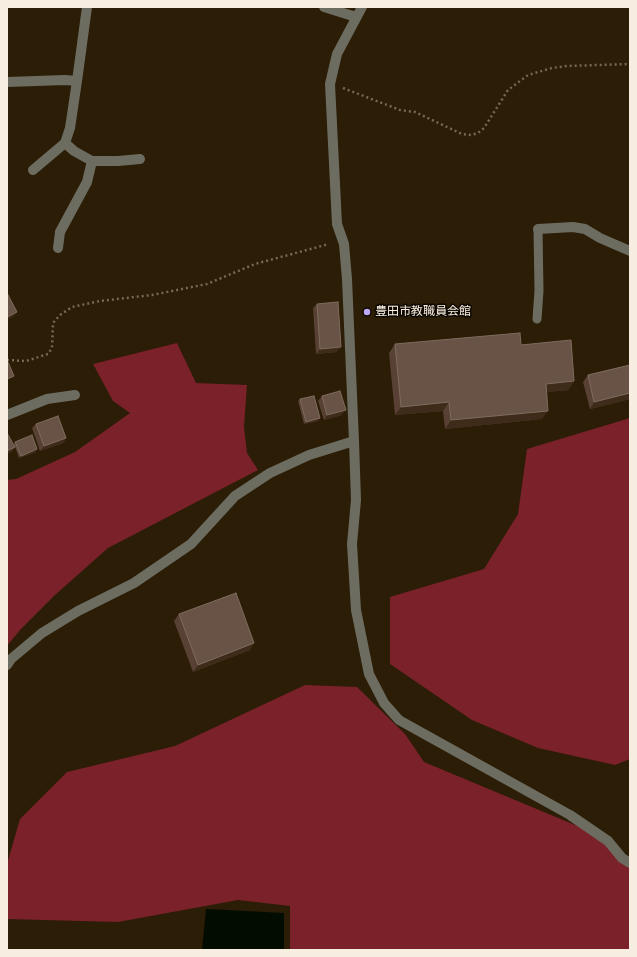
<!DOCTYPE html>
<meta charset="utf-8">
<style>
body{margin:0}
#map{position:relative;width:637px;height:957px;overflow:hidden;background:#2b1d06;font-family:Roboto,sans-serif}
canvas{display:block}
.frame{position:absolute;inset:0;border:8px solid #f7ede0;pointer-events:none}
</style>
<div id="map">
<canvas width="637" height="957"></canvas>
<div class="frame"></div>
</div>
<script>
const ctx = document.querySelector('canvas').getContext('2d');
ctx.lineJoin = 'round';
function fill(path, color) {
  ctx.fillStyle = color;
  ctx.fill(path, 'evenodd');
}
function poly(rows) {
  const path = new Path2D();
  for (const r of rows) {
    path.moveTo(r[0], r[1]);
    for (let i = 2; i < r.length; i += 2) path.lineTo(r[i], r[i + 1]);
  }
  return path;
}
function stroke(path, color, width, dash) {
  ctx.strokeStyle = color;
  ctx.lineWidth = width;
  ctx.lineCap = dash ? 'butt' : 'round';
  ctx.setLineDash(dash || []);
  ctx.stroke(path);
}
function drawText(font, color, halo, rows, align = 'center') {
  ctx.font = font + ' Roboto,"Noto Sans JP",sans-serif';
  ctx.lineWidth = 3;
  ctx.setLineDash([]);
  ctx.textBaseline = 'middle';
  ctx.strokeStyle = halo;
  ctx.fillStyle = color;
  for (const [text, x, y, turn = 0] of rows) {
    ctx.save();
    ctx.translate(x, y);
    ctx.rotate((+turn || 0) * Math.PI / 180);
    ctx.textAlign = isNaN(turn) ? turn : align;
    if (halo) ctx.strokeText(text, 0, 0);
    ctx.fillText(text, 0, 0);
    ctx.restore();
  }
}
fill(poly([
 [177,343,196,383,247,385,244,427,247,453,258,470,108,548,55,595,20,630,7,646,7,480,16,479,75,452,130,413,113,401,93,364],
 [630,418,630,759,615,765,538,748,472,720,390,664,390,597,484,569,518,514,527,449],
 [305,685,357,687,405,734,424,762,599,835,630,864,630,950,290,950,290,906,238,900,118,922,7,919,7,864,20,819,67,772,175,746]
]), '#7a2129');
fill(poly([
 [206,909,284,913,284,950,202,950]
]), '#020c00');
stroke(poly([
 [343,88,400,110,415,112,462,134,471,135,478,133,484,128,508,90,528,75,552,68,567,66,630,64],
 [7,360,26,361,48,354,52,348,53,323,60,315,72,307,100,301,152,295,207,284,255,264,329,244]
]), '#766a57', 2.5, [2, 3]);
stroke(poly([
 [537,319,539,291,538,229]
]), '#6d6c60', 9);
stroke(poly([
 [324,7,356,17],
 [362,7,337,54,330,84,337,224,344,244,347,279,354,441,356,500,352,544,356,610,369,674,384,703,399,720,570,815,608,841,622,858,630,863],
 [7,82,65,80,77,81,87,7],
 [65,143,74,151,92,161,118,161,140,159],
 [33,170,65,143,70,128,77,81],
 [538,229,573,227,585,229,600,238,630,251],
 [58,248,60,232,87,182,92,161],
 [7,415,47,399,75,395],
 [7,665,11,659,42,633,78,611,134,583,191,544,235,496,270,473,309,455,354,441]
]), '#6d6c60', 10);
fill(poly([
 [317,304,337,352,316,354,313,308],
 [395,344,521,345,574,381,568,390,547,392,542,419,445,429,443,411,395,415,389,353],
 [630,365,630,399,590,409,583,382,588,375],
 [322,396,342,415,324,420,318,401],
 [300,399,320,418,318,421,304,424,298,401],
 [36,424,66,438,63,443,40,451,32,428],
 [15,442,36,452,19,458,15,447,12,452,14,446,14,444],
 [179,614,250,650,193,672,174,621]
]), '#584134');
fill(poly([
 [17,312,13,317,7,320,7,317],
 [341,347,337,352,316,354,320,349],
 [14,376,12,378,7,380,7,379],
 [574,381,568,390,540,393,546,384],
 [630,393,630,399,590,409,594,402],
 [449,402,443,411,395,415,401,407],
 [346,410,342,415,324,420,327,415],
 [548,411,542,419,445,429,451,420],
 [320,418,318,421,304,424,306,422],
 [66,438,63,443,40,451,44,446],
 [15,447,12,452,7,454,7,451],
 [37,449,36,452,19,458,21,456],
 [254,643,250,650,193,672,198,665]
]), '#3f2b1a');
const building = poly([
 [7,293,17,312,7,317,7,293],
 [338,302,341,347,320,349,317,304,338,302],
 [520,333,521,345,571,340,574,381,546,384,548,411,451,420,449,402,401,407,395,344,520,333],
 [7,362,8,362,14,376,7,379,7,362],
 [630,365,630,393,594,402,588,375,630,365],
 [340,391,346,410,327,415,322,396,340,391],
 [314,396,320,418,306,422,300,399,314,396],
 [58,416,66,438,44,446,36,424,58,416],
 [7,433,15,447,7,451,7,433],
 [32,435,37,449,21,456,15,442,32,435],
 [236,593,254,643,198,665,179,614,236,593]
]);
fill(building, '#695346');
stroke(building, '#7f6c5e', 1);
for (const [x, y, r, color] of [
 [367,312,4,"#bda9f5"]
]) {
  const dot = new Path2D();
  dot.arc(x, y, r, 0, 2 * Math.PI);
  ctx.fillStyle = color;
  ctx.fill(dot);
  stroke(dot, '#0e0802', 1.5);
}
drawText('12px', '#f7ede0', '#0e0802', [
 ["豊田市教職員会館",375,312]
], 'left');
</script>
